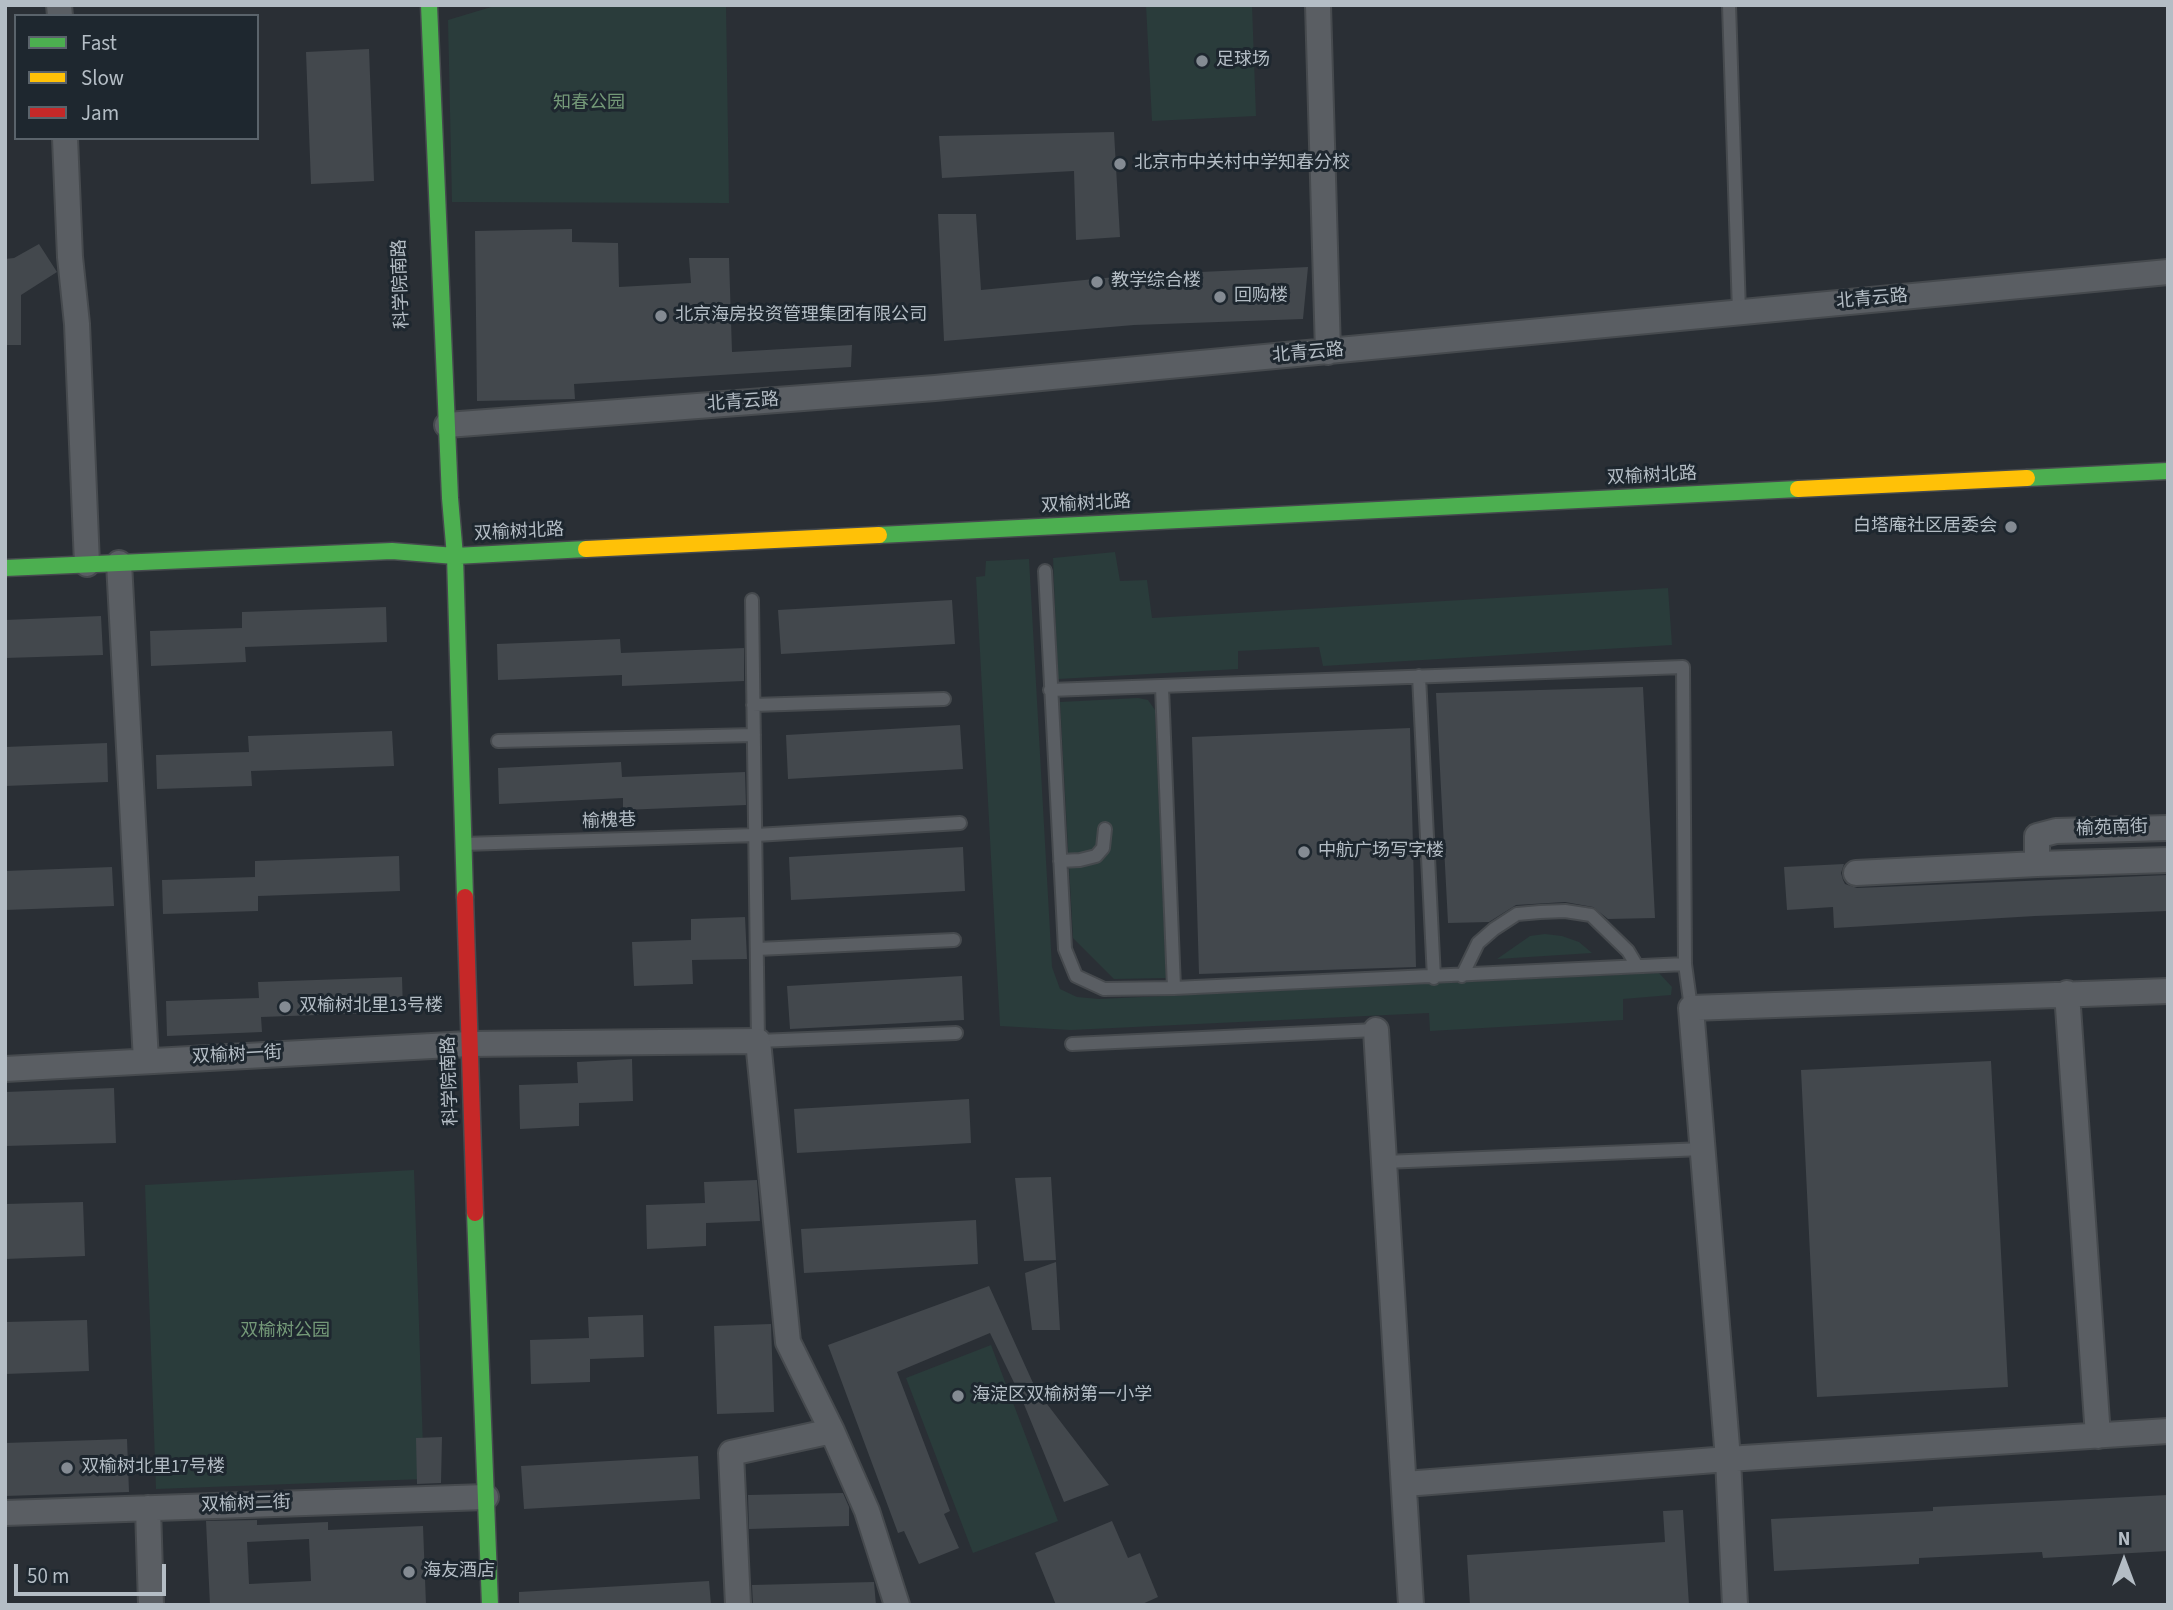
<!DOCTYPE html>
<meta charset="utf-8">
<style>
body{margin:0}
#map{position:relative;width:2173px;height:1610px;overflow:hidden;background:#2a2f35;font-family:"Source Sans 3",sans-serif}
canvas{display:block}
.frame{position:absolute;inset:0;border:7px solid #b4bdc5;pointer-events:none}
.legend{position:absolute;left:14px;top:14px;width:245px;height:126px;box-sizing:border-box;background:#1e272f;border:2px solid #5a636b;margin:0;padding:9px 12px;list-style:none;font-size:21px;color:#b4bdc5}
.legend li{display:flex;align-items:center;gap:14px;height:35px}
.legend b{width:35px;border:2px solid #5a636b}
.north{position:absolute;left:2089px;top:1526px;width:70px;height:70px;-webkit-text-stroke:5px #1e272f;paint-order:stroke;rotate:0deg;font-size:19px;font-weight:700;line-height:28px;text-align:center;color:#b4bdc5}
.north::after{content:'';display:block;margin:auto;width:24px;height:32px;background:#b4bdc5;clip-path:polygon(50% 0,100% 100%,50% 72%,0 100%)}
.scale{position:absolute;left:14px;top:1564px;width:152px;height:32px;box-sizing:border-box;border:4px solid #b4bdc5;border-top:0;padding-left:9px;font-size:21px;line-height:24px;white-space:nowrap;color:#b4bdc5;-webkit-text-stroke:5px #1e272f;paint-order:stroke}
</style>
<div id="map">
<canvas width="2173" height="1610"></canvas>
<div class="frame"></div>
<ul class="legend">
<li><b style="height:9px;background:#4caf50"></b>Fast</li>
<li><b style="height:9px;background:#ffc107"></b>Slow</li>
<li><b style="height:9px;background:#c62828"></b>Jam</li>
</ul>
<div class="north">N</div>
<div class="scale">50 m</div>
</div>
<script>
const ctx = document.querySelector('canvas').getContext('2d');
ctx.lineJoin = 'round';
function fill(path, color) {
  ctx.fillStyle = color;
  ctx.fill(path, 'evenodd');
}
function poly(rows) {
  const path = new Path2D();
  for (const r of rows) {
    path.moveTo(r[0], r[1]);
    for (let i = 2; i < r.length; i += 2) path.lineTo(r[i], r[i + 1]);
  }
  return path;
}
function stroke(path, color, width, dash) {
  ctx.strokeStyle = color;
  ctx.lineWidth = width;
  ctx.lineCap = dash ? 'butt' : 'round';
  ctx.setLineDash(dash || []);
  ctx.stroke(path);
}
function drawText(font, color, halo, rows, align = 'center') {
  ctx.font = font + ' "Source Sans 3","Noto Sans SC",sans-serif';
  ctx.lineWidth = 6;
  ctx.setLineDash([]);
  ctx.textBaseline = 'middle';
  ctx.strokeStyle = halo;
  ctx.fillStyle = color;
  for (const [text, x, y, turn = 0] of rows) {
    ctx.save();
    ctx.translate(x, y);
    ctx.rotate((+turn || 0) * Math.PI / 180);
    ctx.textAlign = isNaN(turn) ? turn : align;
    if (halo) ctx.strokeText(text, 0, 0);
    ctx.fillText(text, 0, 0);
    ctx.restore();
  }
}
fill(poly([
 [498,5,726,5,729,203,452,202,448,20],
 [1146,5,1252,5,1256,116,1152,121],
 [1115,552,1120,581,1147,580,1152,618,1668,588,1672,645,1323,666,1319,647,1238,651,1238,669,1058,679,1053,558],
 [1029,559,1052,967,1060,989,1077,997,1099,999,1659,973,1672,987,1671,995,1623,999,1623,1020,1430,1031,1429,1013,1071,1030,1000,1026,976,577,985,576,986,561],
 [1138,698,1148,700,1155,710,1166,978,1114,979,1073,938,1060,702],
 [1545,934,1562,936,1579,942,1592,953,1497,959,1530,936],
 [414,1170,424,1479,156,1489,145,1185],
 [991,1345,1058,1521,973,1553,906,1378]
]), '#2a3c3b');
fill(poly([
 [369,49,374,181,311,184,306,52],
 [1114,132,1120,237,1076,240,1074,171,942,178,939,136],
 [938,214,976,214,981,290,1136,275,1308,267,1303,319,1134,325,944,341],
 [572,229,572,242,618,243,619,287,691,283,689,258,729,258,732,352,852,345,851,367,574,384,575,399,477,401,475,231],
 [39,244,57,272,21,295,21,345,5,345,5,259,14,258],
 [952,600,955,644,781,654,778,610],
 [386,607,387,642,245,647,246,662,151,666,150,631,242,628,242,612],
 [101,616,103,655,5,658,5,620],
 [620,639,621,653,744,648,744,681,622,686,622,675,498,680,497,644],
 [1643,687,1655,918,1608,919,1593,907,1565,902,1516,905,1489,922,1448,923,1436,693],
 [960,725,963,769,788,779,786,735],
 [1410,728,1416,967,1199,974,1192,737],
 [392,731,394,766,251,771,252,786,157,789,156,755,249,752,248,736],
 [107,743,108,782,5,786,5,747],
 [621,762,622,777,745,772,746,805,623,810,623,798,499,804,498,768],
 [963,847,965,891,791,900,789,857],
 [399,856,400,891,258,896,258,911,163,914,162,880,255,877,255,861],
 [1844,864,1841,873,1843,880,1845,884,1857,888,2168,875,2168,911,2035,916,1834,928,1833,907,1787,910,1784,867],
 [112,867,114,906,5,910,5,871],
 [745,917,747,959,692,960,693,984,634,986,632,942,691,940,691,919],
 [962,976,964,1020,790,1029,787,986],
 [402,977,403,1012,261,1017,262,1032,167,1036,166,1001,259,998,258,982],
 [632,1059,633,1101,579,1103,579,1126,520,1129,519,1085,578,1083,577,1062],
 [1991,1061,2008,1387,1817,1397,1801,1070],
 [114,1088,116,1143,5,1146,5,1092],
 [969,1099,971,1143,797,1153,794,1109],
 [1051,1177,1056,1260,1024,1261,1015,1178],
 [757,1180,760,1221,706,1223,706,1246,647,1249,646,1205,705,1203,704,1182],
 [83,1202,85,1256,5,1259,5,1204],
 [976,1220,978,1264,804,1273,801,1229],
 [1056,1262,1060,1330,1032,1330,1025,1273],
 [989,1286,1043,1405,1047,1404,1109,1485,1064,1502,1021,1397,990,1333,897,1372,950,1511,944,1514,959,1548,919,1564,904,1531,898,1533,828,1345],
 [643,1315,644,1357,590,1359,590,1382,531,1384,530,1340,589,1338,588,1317],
 [87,1320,89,1371,5,1374,5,1322],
 [771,1324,774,1412,717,1414,714,1326],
 [442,1437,441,1483,417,1484,416,1438],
 [127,1439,129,1492,5,1496,5,1443],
 [698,1456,700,1499,524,1509,521,1466],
 [843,1493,849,1507,849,1526,749,1529,748,1495],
 [2168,1495,2168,1551,2043,1558,2042,1552,1919,1558,1919,1564,1774,1571,1771,1519,1933,1511,1933,1507],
 [1683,1510,1689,1605,1470,1605,1467,1555,1665,1542,1663,1511],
 [257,1520,257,1525,328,1522,328,1530,423,1526,426,1605,210,1605,206,1521],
 [309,1539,311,1581,249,1584,247,1542],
 [1112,1521,1128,1558,1140,1553,1158,1597,1140,1605,1056,1605,1035,1553],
 [709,1581,711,1605,519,1605,519,1592],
 [874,1582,876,1605,753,1605,752,1585]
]), '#43484d');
const lane = poly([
 [1729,5,1739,312],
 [1045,571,1065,949,1076,976,1104,989,1174,988,1685,964],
 [752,600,758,1041,956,1033],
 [1419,676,1434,978],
 [1162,687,1174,988],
 [1050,690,1683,667,1685,964,1691,1008],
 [753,705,944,699],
 [498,741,754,735],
 [463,844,756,835,960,823],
 [1060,861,1080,860,1096,856,1103,848,1105,829],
 [757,949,954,940],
 [1462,976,1478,943,1494,929,1517,914,1540,912,1565,911,1591,915,1628,951,1637,966],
 [1072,1044,1376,1030],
 [1384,1162,1703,1149]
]);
const street = poly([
 [59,5,60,16],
 [1318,5,1328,352],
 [65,138,70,257,77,324,87,564],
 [447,425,935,388,2168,272],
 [119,563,146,1061],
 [2168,828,2056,831,2037,836,2037,864,2168,860],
 [1856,873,2037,864],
 [2067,993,2098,1436],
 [1376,1030,1411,1605],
 [5,1069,469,1044,758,1041,788,1342,832,1431],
 [1405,1484,1728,1459,2168,1431],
 [148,1508,151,1605],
 [5,1513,486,1497],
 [738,1605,731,1453,832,1431,867,1511,897,1605],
 [1735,1605,1728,1459,1691,1008,2168,991]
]);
const fast = poly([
 [429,5,450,498,455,556,465,897],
 [2027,478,2168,471],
 [879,535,1798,489],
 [5,568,392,551,455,556,586,549],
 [475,1213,490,1605]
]);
const slow = poly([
 [1798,489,2027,478],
 [586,549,879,535]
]);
const jam = poly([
 [465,897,475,1213]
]);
stroke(lane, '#464a4e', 16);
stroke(street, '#464a4e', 28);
stroke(fast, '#464a4e', 19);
stroke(slow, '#464a4e', 19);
stroke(jam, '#464a4e', 19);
stroke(lane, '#5a5e63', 12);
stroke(street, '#5a5e63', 24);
stroke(fast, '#4caf50', 16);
stroke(slow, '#ffc107', 16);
stroke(jam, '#c62828', 16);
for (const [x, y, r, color] of [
 [1202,61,7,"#848b93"],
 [1120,164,7,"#848b93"],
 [1097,282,7,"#848b93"],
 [1220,297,7,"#848b93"],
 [661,316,7,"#848b93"],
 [2011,527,7,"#848b93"],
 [1304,852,7,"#848b93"],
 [285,1007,7,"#848b93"],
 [958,1396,7,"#848b93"],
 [67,1468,7,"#848b93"],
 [409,1572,7,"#848b93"]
]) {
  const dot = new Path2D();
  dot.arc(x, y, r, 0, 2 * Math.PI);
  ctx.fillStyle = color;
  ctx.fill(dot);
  stroke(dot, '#1e272f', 2.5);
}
drawText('18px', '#b4bdc5', '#1e272f', [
 ["足球场",1216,61],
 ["北京市中关村中学知春分校",1134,164],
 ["教学综合楼",1111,282],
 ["回购楼",1234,297],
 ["北京海房投资管理集团有限公司",675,316],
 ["白塔庵社区居委会",1997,527,"right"],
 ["中航广场写字楼",1318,852],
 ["双榆树北里13号楼",299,1007],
 ["海淀区双榆树第一小学",972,1396],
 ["双榆树北里17号楼",81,1468],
 ["海友酒店",423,1572]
], 'left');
drawText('18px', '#749978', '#1e272f', [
 ["知春公园",589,104],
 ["双榆树公园",285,1332]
]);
drawText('18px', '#b4bdc5', '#1e272f', [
 ["科学院南路",402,284,-92],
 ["北青云路",1872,300,-5],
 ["北青云路",1308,354,-5],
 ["北青云路",743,403,-4],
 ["双榆树北路",1652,477,-3],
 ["双榆树北路",1086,505,-3],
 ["双榆树北路",519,533,-3],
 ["榆槐巷",609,822,-2],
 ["榆苑南街",2112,829,-2],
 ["双榆树一街",237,1056,-3],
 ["科学院南路",451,1081,-92],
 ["双榆树二街",246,1505,-2]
]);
</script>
